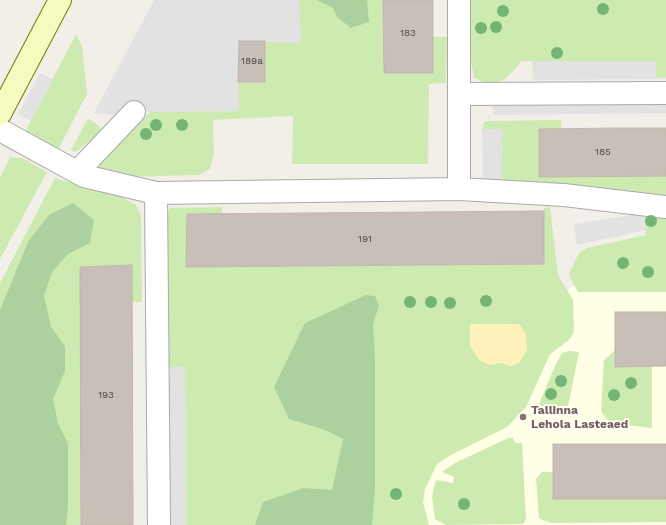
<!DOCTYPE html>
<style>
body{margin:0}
canvas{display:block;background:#f2efe9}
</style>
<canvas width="666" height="525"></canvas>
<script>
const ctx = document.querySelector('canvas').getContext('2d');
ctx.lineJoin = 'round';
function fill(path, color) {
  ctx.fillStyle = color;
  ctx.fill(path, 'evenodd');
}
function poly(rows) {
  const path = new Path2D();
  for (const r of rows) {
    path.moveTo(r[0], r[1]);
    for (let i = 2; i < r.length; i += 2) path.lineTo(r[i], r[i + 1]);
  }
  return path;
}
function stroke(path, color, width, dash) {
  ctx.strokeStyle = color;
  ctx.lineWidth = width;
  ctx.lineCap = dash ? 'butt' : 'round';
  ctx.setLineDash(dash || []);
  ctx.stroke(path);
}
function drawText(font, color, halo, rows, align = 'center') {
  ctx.font = font + ' "Work Sans",sans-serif';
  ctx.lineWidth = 3.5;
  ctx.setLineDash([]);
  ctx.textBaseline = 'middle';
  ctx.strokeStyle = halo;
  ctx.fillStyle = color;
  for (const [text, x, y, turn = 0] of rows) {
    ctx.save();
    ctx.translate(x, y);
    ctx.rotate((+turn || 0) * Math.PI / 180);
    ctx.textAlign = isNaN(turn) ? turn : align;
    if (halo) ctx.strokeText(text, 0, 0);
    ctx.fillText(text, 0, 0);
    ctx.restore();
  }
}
fill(poly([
 [644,237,666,239,666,525,381,525,511,308,568,290]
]), '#ffffe5');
fill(poly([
 [299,0,383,0,384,73,433,73,433,37,447,37,446,83,429,84,428,164,292,164,293,116,213,120,214,153,210,169,199,175,119,177,94,171,102,157,150,112,239,111,238,82,265,41,300,43],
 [470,0,666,0,666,78,656,78,656,61,521,61,518,66,506,78,492,86,474,78,471,62],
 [76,34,82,46,87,94,58,150,25,132],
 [88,118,101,128,101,131,80,149,75,152,71,150],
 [561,120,561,129,539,129,539,177,666,176,666,200,501,182,502,129,482,129,485,121],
 [10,157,22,158,47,172,0,259,0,178],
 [55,178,124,198,136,205,141,215,142,302,132,302,132,265,80,267,81,525,0,525,0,283],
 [222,207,222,214,186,267,544,264,544,208,550,207,558,275,573,300,574,332,569,340,550,354,526,407,507,427,449,456,437,464,425,489,423,502,429,525,186,525,185,367,166,367,166,213,170,208],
 [644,213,666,213,666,292,578,292,572,282,569,274,579,253,587,248,646,235],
 [615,350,615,367,652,366,652,428,610,423,601,411,604,360],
 [569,351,579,352,568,406,542,406,539,404,555,366,562,353],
 [508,438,513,438,515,443,522,443,526,519,523,524,446,525,435,519,432,496,435,483,437,480,453,483,454,477,442,472,455,463],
 [542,472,553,472,553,499,666,499,666,522,552,523,543,520,539,518,536,479]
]), '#cdebb0');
fill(poly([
 [317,0,367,0,369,22,351,28,337,17,333,8],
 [73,203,94,220,90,243,68,254,52,272,44,296,51,327,65,346,65,371,53,399,58,423,68,444,68,507,66,525,0,525,0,310,29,240,49,215],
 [366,295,375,296,379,306,373,324,375,356,375,488,372,525,255,525,263,502,304,488,332,490,343,439,325,430,289,419,274,387,305,323]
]), '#add19e');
fill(poly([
 [470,324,519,324,526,334,527,350,519,363,511,366,501,363,490,365,479,360,470,345]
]), '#fff1ba');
fill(poly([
 [154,0,299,0,301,43,265,41,265,82,239,82,239,111,125,112,124,116,94,113],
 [532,61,656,61,656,78,666,79,533,80],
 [40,73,53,80,31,121,18,114],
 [666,104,666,113,493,115,493,105],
 [482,129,502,129,501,182,483,180],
 [644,213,646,230,577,245,574,224],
 [166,367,185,367,186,525,167,525]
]), '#e2e2e2');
const building = poly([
 [383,0,433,0,433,73,384,73,383,0],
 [239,41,265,41,265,82,238,82,239,41],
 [618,128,666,128,666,176,539,177,539,129,618,128],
 [544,211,544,264,186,267,187,214,544,211],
 [132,265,133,525,81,525,80,267,132,265],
 [615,312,666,312,666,366,615,367,615,312],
 [553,444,666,444,666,499,553,499,553,444]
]);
fill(building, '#c7bfb8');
stroke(building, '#c4b6ab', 1);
const street = poly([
 [459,94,666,93],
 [0,130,84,176,156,193,459,189,459,0],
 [77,172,134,112],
 [459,189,564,195,666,207],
 [156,193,159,525]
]);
const secondary = poly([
 [0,114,60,0]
]);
stroke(street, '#a9a9a9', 24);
stroke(secondary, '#707d05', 24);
stroke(street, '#fff', 22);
stroke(secondary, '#f7fabf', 22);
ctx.fillStyle = '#74b475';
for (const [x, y] of [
 [603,9],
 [503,11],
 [496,27],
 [481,28],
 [557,53],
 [156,125],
 [182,125],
 [146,134],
 [651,221],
 [623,263],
 [648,272],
 [486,301],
 [410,302],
 [431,302],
 [450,303],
 [561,381],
 [631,383],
 [551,394],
 [614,395],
 [396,494],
 [464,504]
]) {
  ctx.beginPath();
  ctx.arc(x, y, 6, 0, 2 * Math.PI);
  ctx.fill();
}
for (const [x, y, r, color] of [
 [523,417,4,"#8d6e63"]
]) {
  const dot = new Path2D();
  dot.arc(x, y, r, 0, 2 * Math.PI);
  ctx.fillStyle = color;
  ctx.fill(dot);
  stroke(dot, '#fff', 1.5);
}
drawText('10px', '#4b4948', null, [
 ["183",408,33],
 ["189a",252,61],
 ["185",603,152],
 ["191",365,239],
 ["193",106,395]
]);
drawText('bold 12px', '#785e54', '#fff', [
 ["Tallinna",531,410],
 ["Lehola Lasteaed",531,424]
], 'left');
</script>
